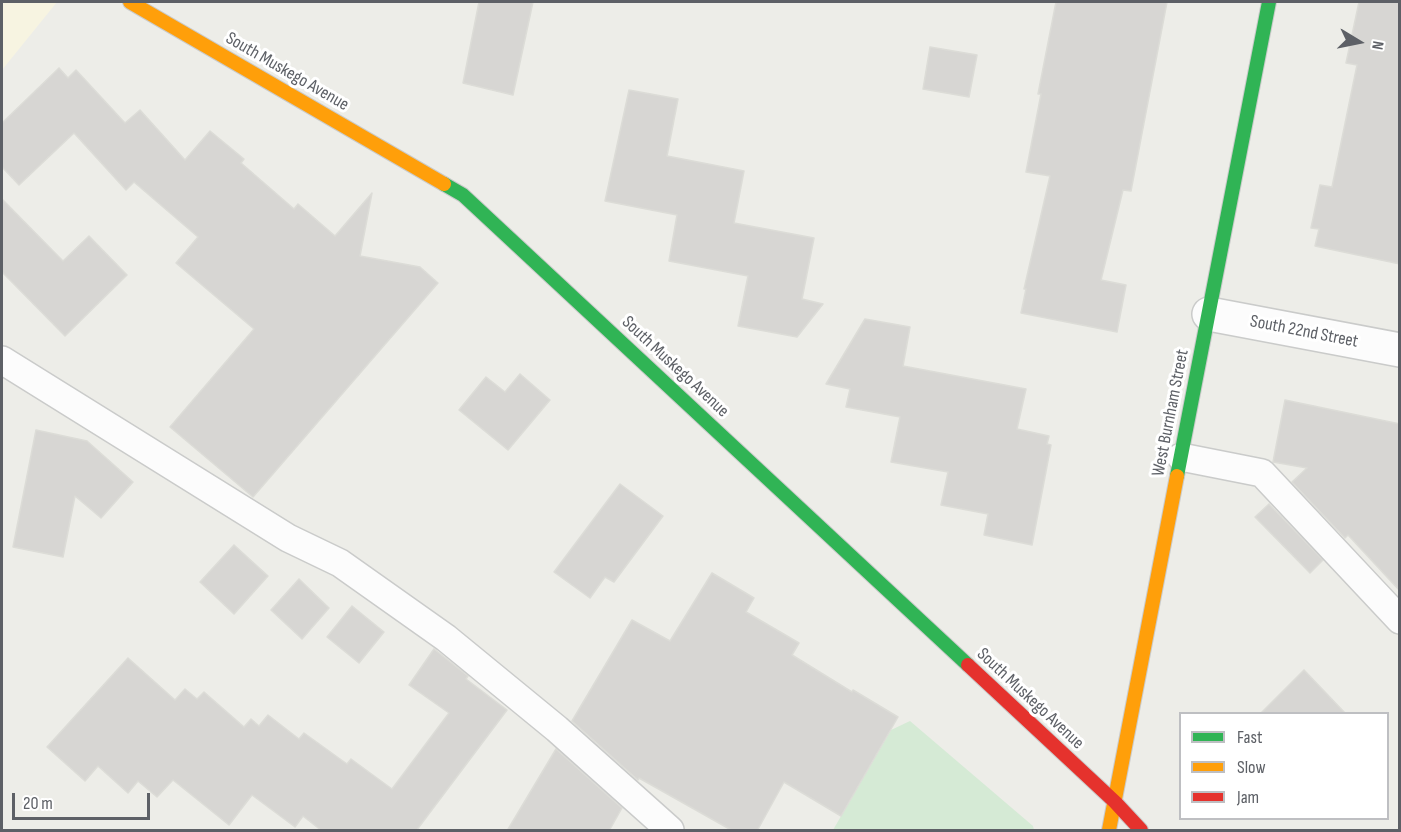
<!DOCTYPE html>
<style>
body{margin:0}
#map{position:relative;width:1401px;height:832px;overflow:hidden;background:#edede8;font-family:"Sofia Sans Condensed",sans-serif}
canvas{display:block}
.frame{position:absolute;inset:0;border:3px solid #5d6066;pointer-events:none}
.legend{position:absolute;left:1179px;top:712px;width:210px;height:108px;box-sizing:border-box;background:#fff;border:2px solid #bebfc2;margin:0;padding:8px 10px;list-style:none;font-size:18px;color:#5d6066}
.legend li{display:flex;align-items:center;gap:12px;height:30px}
.legend b{width:30px;border:2px solid #bebfc2}
.north{position:absolute;left:1329px;top:12px;width:60px;height:60px;-webkit-text-stroke:4px #fff;paint-order:stroke;rotate:100deg;font-size:16px;font-weight:700;line-height:24px;text-align:center;color:#5d6066}
.north::after{content:'';display:block;margin:auto;width:21px;height:27px;background:#5d6066;clip-path:polygon(50% 0,100% 100%,50% 72%,0 100%)}
.scale{position:absolute;left:12px;top:793px;width:138px;height:27px;box-sizing:border-box;border:3px solid #5d6066;border-top:0;padding-left:8px;font-size:18px;line-height:21px;white-space:nowrap;color:#5d6066;-webkit-text-stroke:4px #fff;paint-order:stroke}
</style>
<div id="map">
<canvas width="1401" height="832"></canvas>
<div class="frame"></div>
<ul class="legend">
<li><b style="height:8px;background:#30b455"></b>Fast</li>
<li><b style="height:8px;background:#ff9f0a"></b>Slow</li>
<li><b style="height:8px;background:#e5322d"></b>Jam</li>
</ul>
<div class="north">N</div>
<div class="scale">20 m</div>
</div>
<script>
const ctx = document.querySelector('canvas').getContext('2d');
ctx.lineJoin = 'round';
function fill(path, color) {
  ctx.fillStyle = color;
  ctx.fill(path, 'evenodd');
}
function poly(rows) {
  const path = new Path2D();
  for (const r of rows) {
    path.moveTo(r[0], r[1]);
    for (let i = 2; i < r.length; i += 2) path.lineTo(r[i], r[i + 1]);
  }
  return path;
}
function stroke(path, color, width, dash) {
  ctx.strokeStyle = color;
  ctx.lineWidth = width;
  ctx.lineCap = dash ? 'butt' : 'round';
  ctx.setLineDash(dash || []);
  ctx.stroke(path);
}
function drawText(font, color, halo, rows, align = 'center') {
  ctx.font = font + ' "Sofia Sans Condensed",sans-serif';
  ctx.lineWidth = 6;
  ctx.setLineDash([]);
  ctx.textBaseline = 'middle';
  ctx.strokeStyle = halo;
  ctx.fillStyle = color;
  for (const [text, x, y, turn = 0] of rows) {
    ctx.save();
    ctx.translate(x, y);
    ctx.rotate((+turn || 0) * Math.PI / 180);
    ctx.textAlign = isNaN(turn) ? turn : align;
    if (halo) ctx.strokeText(text, 0, 0);
    ctx.fillText(text, 0, 0);
    ctx.restore();
  }
}
fill(poly([
 [2,2,57,2,2,70]
]), '#f7f4e1');
fill(poly([
 [910,721,1033,826,1034,830,833,830,891,730]
]), '#d5ead5');
const building = poly([
 [479,2,533,2,513,95,463,83,479,2],
 [1056,2,1167,2,1131,191,1123,190,1101,280,1126,285,1117,332,1021,313,1026,289,1024,289,1050,176,1026,172,1041,94,1038,94,1056,2],
 [1359,2,1400,2,1400,264,1315,246,1319,229,1311,228,1320,185,1332,187,1357,65,1346,63,1359,2],
 [930,47,977,55,969,97,923,89,930,47],
 [59,68,68,78,76,70,125,123,140,110,185,160,210,131,244,159,241,163,294,209,298,204,335,236,372,193,360,256,420,267,438,283,253,497,170,427,254,329,176,263,198,237,134,182,126,190,74,133,19,185,2,167,2,123,59,68],
 [629,90,678,99,667,156,744,171,734,223,814,238,802,299,823,304,797,337,738,326,748,276,669,261,677,215,605,201,629,90],
 [2,199,63,261,89,236,127,275,65,336,2,272,2,199],
 [865,319,910,327,903,366,1026,389,1017,429,1049,436,1047,444,1051,445,1032,545,984,535,988,514,941,505,948,472,891,462,900,417,846,407,850,389,826,384,865,319],
 [520,374,550,400,508,450,459,410,486,377,505,392,520,374],
 [1285,400,1400,424,1400,591,1348,535,1345,538,1292,482,1307,468,1273,462,1285,400],
 [36,430,87,441,133,482,101,518,75,496,63,557,13,547,36,430],
 [620,484,663,516,614,582,605,577,590,598,554,572,620,484],
 [1269,504,1323,560,1310,573,1255,517,1269,504],
 [234,545,268,576,234,614,200,582,234,545],
 [712,573,754,598,746,612,799,643,792,655,852,692,853,690,898,717,841,816,784,782,757,831,733,831,639,778,638,780,572,721,632,620,670,641,712,573],
 [299,579,329,608,302,639,271,610,299,579],
 [352,606,384,632,359,663,327,637,352,606],
 [434,649,468,676,466,679,507,710,416,831,322,831,303,816,295,827,252,795,229,825,173,780,157,797,138,781,128,793,98,766,85,781,47,747,128,658,175,700,185,689,197,699,204,692,244,727,251,719,259,726,268,715,299,739,304,733,347,764,351,759,392,789,449,713,409,685,434,649],
 [1304,670,1346,714,1260,714,1304,670],
 [556,749,622,808,609,831,507,831,556,749]
]);
fill(building, '#d7d6d3');
stroke(building, '#dcdcd7', 1.5);
const lane = poly([
 [2,360,288,538,340,563,446,638,557,729,670,830],
 [1181,457,1262,473,1400,620]
]);
const street = poly([
 [1209,314,1400,350]
]);
const fast = poly([
 [444,184,463,195,968,665],
 [1177,476,1269,2]
]);
const slow = poly([
 [130,2,444,184],
 [1109,830,1177,476]
]);
const jam = poly([
 [968,665,1115,802,1141,830]
]);
stroke(lane, '#cacbca', 30);
stroke(street, '#cacbca', 36);
stroke(fast, '#cacbca', 16);
stroke(slow, '#cacbca', 16);
stroke(jam, '#cacbca', 16);
stroke(lane, '#fcfcfc', 27);
stroke(street, '#fcfcfc', 33);
stroke(fast, '#30b455', 14);
stroke(slow, '#ff9f0a', 14);
stroke(jam, '#e5322d', 14);
drawText('18px', '#5d6066', '#fff', [
 ["South Muskego Avenue",287,72,30],
 ["South 22nd Street",1304,332,11],
 ["South Muskego Avenue",675,367,43],
 ["West Burnham Street",1171,413,-79],
 ["South Muskego Avenue",1030,699,43]
]);
</script>
